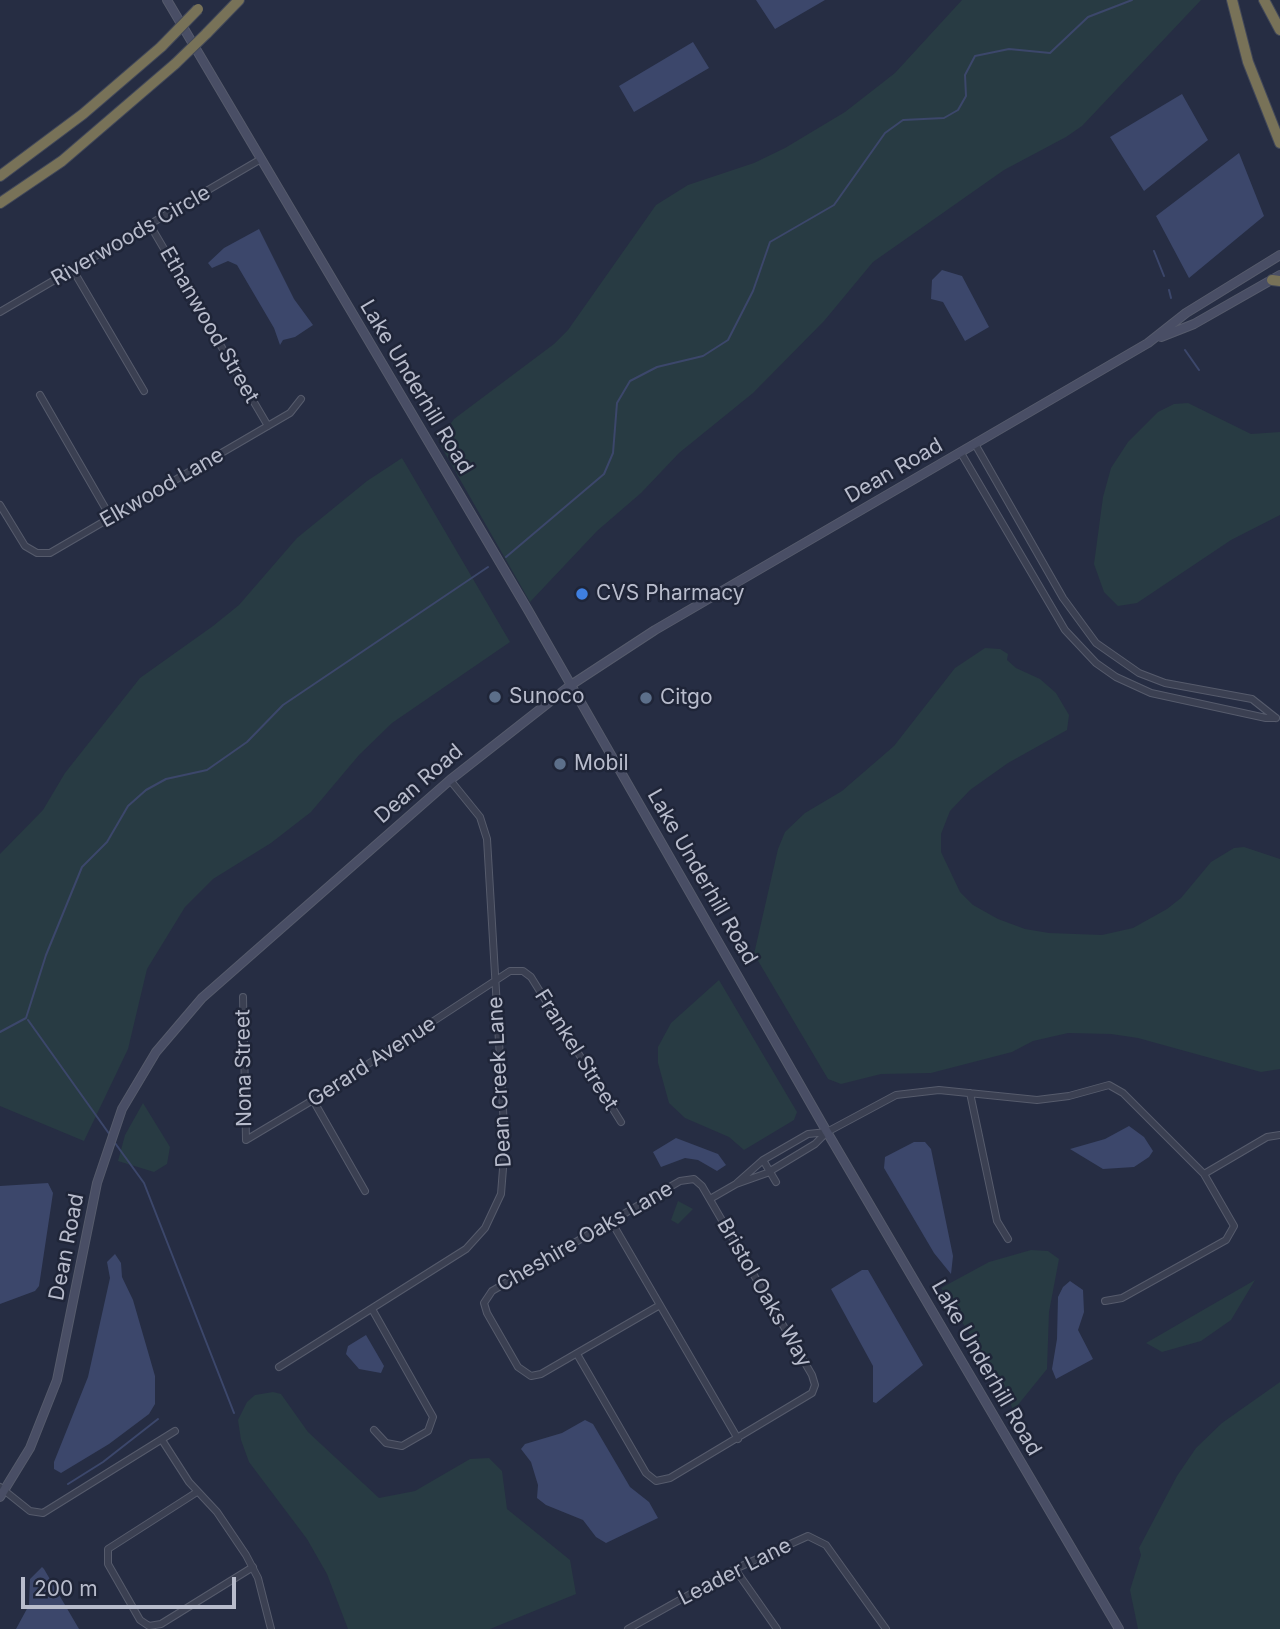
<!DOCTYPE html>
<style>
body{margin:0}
#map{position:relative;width:1280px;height:1629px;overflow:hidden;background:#262d43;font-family:Inter,sans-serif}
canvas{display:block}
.scale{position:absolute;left:21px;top:1577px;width:215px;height:32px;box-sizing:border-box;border:4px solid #b8bccc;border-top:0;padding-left:9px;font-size:21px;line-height:24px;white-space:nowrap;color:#b8bccc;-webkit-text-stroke:5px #1f2538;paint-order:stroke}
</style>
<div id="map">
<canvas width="1280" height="1629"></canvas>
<div class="scale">200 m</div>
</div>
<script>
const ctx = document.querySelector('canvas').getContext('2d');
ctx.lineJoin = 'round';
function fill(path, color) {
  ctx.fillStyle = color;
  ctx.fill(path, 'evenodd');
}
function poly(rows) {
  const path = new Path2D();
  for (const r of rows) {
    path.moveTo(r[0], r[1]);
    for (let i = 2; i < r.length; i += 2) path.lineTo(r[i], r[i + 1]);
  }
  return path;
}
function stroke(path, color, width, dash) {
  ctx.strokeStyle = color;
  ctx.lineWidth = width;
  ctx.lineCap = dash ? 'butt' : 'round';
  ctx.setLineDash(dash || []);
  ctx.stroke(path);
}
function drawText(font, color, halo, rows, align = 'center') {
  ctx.font = font + ' Inter,sans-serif';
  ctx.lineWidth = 5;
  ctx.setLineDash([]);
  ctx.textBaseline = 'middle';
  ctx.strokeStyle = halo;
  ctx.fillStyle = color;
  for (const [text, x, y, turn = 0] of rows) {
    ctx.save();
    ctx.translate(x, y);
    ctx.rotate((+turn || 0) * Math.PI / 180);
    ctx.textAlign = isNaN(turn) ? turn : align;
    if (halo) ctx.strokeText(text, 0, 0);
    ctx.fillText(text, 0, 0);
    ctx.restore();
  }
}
fill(poly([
 [962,0,1201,0,1082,126,1066,137,1004,170,873,262,824,321,753,393,679,453,641,493,597,531,530,602,438,441,454,419,554,344,568,330,656,205,688,185,754,163,785,148,845,112,895,73],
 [1188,403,1251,434,1280,432,1280,515,1231,540,1137,603,1118,606,1104,592,1094,564,1103,497,1111,468,1128,442,1158,412,1174,404],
 [402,458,510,642,392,723,359,755,311,812,271,843,213,879,185,907,147,969,128,1049,84,1141,0,1106,0,854,43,810,65,773,140,678,213,626,239,605,297,538,367,481],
 [985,648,1000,649,1008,654,1007,660,1016,668,1040,679,1056,693,1069,715,1067,730,1008,763,970,790,950,811,941,834,941,852,960,892,973,905,998,919,1025,929,1049,933,1102,935,1133,928,1167,909,1181,898,1211,862,1234,848,1244,847,1280,859,1280,1069,1261,1072,1138,1038,1111,1034,1068,1033,1033,1041,1012,1052,931,1073,881,1074,841,1084,828,1079,754,954,778,849,785,832,805,813,842,791,894,746,955,668],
 [719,980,797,1112,794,1120,744,1150,729,1137,685,1118,669,1103,658,1063,658,1047,671,1023],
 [143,1103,170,1147,167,1164,154,1172,118,1161,125,1135],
 [678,1201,693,1209,678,1224,671,1220],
 [1031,1250,1048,1251,1059,1259,1049,1312,1047,1369,1013,1411,1009,1398,941,1288,989,1262],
 [1255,1280,1231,1320,1201,1341,1162,1352,1146,1343],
 [1280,1382,1280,1629,1138,1629,1130,1590,1141,1555,1139,1548,1177,1476,1196,1448,1222,1423],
 [273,1392,281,1394,308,1432,379,1498,415,1491,470,1459,489,1458,502,1471,507,1509,570,1560,576,1594,490,1629,348,1629,327,1574,307,1539,249,1462,241,1440,238,1420,247,1402,255,1395]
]), '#283b43');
fill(poly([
 [756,0,825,0,775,29],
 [693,42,709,68,634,112,619,86],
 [1182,94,1208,140,1144,191,1110,137],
 [1239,153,1264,216,1189,278,1156,216],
 [259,229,294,299,313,325,295,337,283,340,280,345,274,328,237,265,228,261,212,268,208,263,224,248],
 [942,270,962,276,989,327,965,341,943,302,931,299,932,280],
 [1129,1126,1144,1137,1153,1151,1149,1157,1134,1167,1103,1169,1070,1149,1105,1139],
 [676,1138,718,1154,726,1165,717,1171,698,1160,685,1158,661,1167,653,1152],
 [914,1142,925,1142,931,1149,953,1256,951,1274,934,1253,884,1168,885,1157],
 [48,1183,53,1193,39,1286,35,1291,0,1304,0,1186],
 [115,1254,121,1263,122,1277,133,1300,155,1376,155,1404,149,1414,109,1444,61,1473,54,1469,54,1462,88,1377,110,1278,107,1262],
 [862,1270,868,1270,923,1365,876,1403,873,1402,873,1366,831,1289],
 [1070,1281,1083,1290,1084,1312,1078,1330,1093,1359,1056,1379,1052,1369,1057,1339,1058,1297,1063,1287],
 [366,1335,384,1366,381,1373,359,1369,346,1354,348,1346],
 [585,1420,593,1424,630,1487,649,1502,658,1518,606,1543,596,1537,583,1520,546,1505,537,1498,538,1485,531,1462,521,1449,525,1444,562,1433],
 [42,1567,44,1569,79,1629,16,1629,29,1605,30,1579]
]), '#3c476b');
stroke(poly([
 [1154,251,1164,276],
 [1169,290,1171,298],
 [1185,350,1199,370],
 [506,557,604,474,613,453,617,403,630,381,657,367,703,356,728,340,753,291,770,242,834,205,885,133,903,120,944,118,958,110,966,96,965,75,975,56,1009,49,1050,53,1088,17,1132,0],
 [28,1020,110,1135],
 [0,1032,26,1018,46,955,82,867,107,842,128,806,146,790,166,779,207,770,247,742,283,705,488,567],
 [115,1143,144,1183,234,1413],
 [68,1484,103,1462,158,1419]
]), '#3c476b', 2);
const street = poly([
 [150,225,268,426],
 [73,270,144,391],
 [0,312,261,159],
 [40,395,111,518],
 [975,444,1063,598,1096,643,1139,673,1165,683,1252,699,1276,718],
 [961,453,1065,630,1096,663,1116,677,1151,693,1266,718,1276,718],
 [0,505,25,546,37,553,50,553,290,413,301,399],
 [243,997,246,1140,313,1100,510,971,523,971,531,977,621,1122],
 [970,1093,997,1221,1008,1239],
 [313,1100,365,1191],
 [763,1160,776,1182],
 [1204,1174,1267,1137,1280,1135],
 [737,1183,763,1160,808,1134,827,1132],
 [710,1199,736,1184,767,1173,815,1144,827,1132,896,1095,939,1090,1037,1100,1069,1096,1109,1085,1123,1093,1204,1174,1234,1226,1226,1240,1122,1298,1105,1301],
 [611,1221,738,1439],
 [372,1309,433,1417,428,1431,402,1446,386,1443,374,1430],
 [577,1354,646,1473,656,1481,670,1478,812,1393,815,1385,812,1375,702,1186,694,1179,680,1181,492,1291,484,1303,487,1313,518,1367,531,1376,541,1374,660,1305],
 [279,1367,466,1249,485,1228,501,1194,505,1143,487,839,480,817,450,780],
 [162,1440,189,1482,217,1512,246,1555,258,1578,271,1629],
 [0,1487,30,1511,43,1513,175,1431],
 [197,1492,108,1549,108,1564,140,1620,149,1626,161,1624,253,1567],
 [735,1569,777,1629],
 [628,1629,735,1569,808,1536,826,1545,886,1629]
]);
const secondary = poly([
 [167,0,528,610,827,1132,1119,1629],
 [1161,337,1194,324,1280,275],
 [0,1497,30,1448,57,1380,97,1183,122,1109,156,1052,202,998,450,780,571,685,655,630,1148,343,1186,313,1280,255]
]);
const highway = poly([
 [1232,0,1248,62,1280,143],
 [1264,0,1280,30],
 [206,34,239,0],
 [0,176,83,114,161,47],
 [0,203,62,161,175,64],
 [1272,280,1280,281]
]);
stroke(street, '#565b6c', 8);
stroke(secondary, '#565b6c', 10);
stroke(highway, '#424859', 12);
stroke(street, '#3b4052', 6);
stroke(secondary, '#494e65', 8);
stroke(highway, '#787258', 10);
const highwayBridge = poly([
 [161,47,198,9],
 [175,64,206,34]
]);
stroke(highwayBridge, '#424859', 12, []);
stroke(highwayBridge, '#787258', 10);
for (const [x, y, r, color] of [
 [582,594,7,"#3f7fe0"],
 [495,697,7,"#5c6f8a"],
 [646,698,7,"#5c6f8a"],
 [560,764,7,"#5c6f8a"]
]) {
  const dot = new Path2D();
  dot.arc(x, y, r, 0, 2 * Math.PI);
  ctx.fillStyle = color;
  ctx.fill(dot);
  stroke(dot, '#1f2538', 2.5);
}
drawText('21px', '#b8bccc', '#1f2538', [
 ["Riverwoods Circle",131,236,-30],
 ["Ethanwood Street",209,325,60],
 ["Lake Underhill Road",416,387,59],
 ["Dean Road",894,471,-30],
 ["Elkwood Lane",162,488,-30],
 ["Dean Road",419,784,-41],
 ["Lake Underhill Road",702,877,60],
 ["Frankel Street",576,1050,58],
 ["Gerard Avenue",372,1062,-33],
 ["Nona Street",244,1068,-91],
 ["Dean Creek Lane",500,1082,-93],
 ["Cheshire Oaks Lane",585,1237,-30],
 ["Dean Road",67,1247,-79],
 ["Bristol Oaks Way",764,1293,60],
 ["Lake Underhill Road",986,1368,60],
 ["Leader Lane",735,1572,-27]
]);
drawText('21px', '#b8bccc', '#1f2538', [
 ["CVS Pharmacy",596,594],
 ["Sunoco",509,697],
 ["Citgo",660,698],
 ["Mobil",574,764]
], 'left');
</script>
